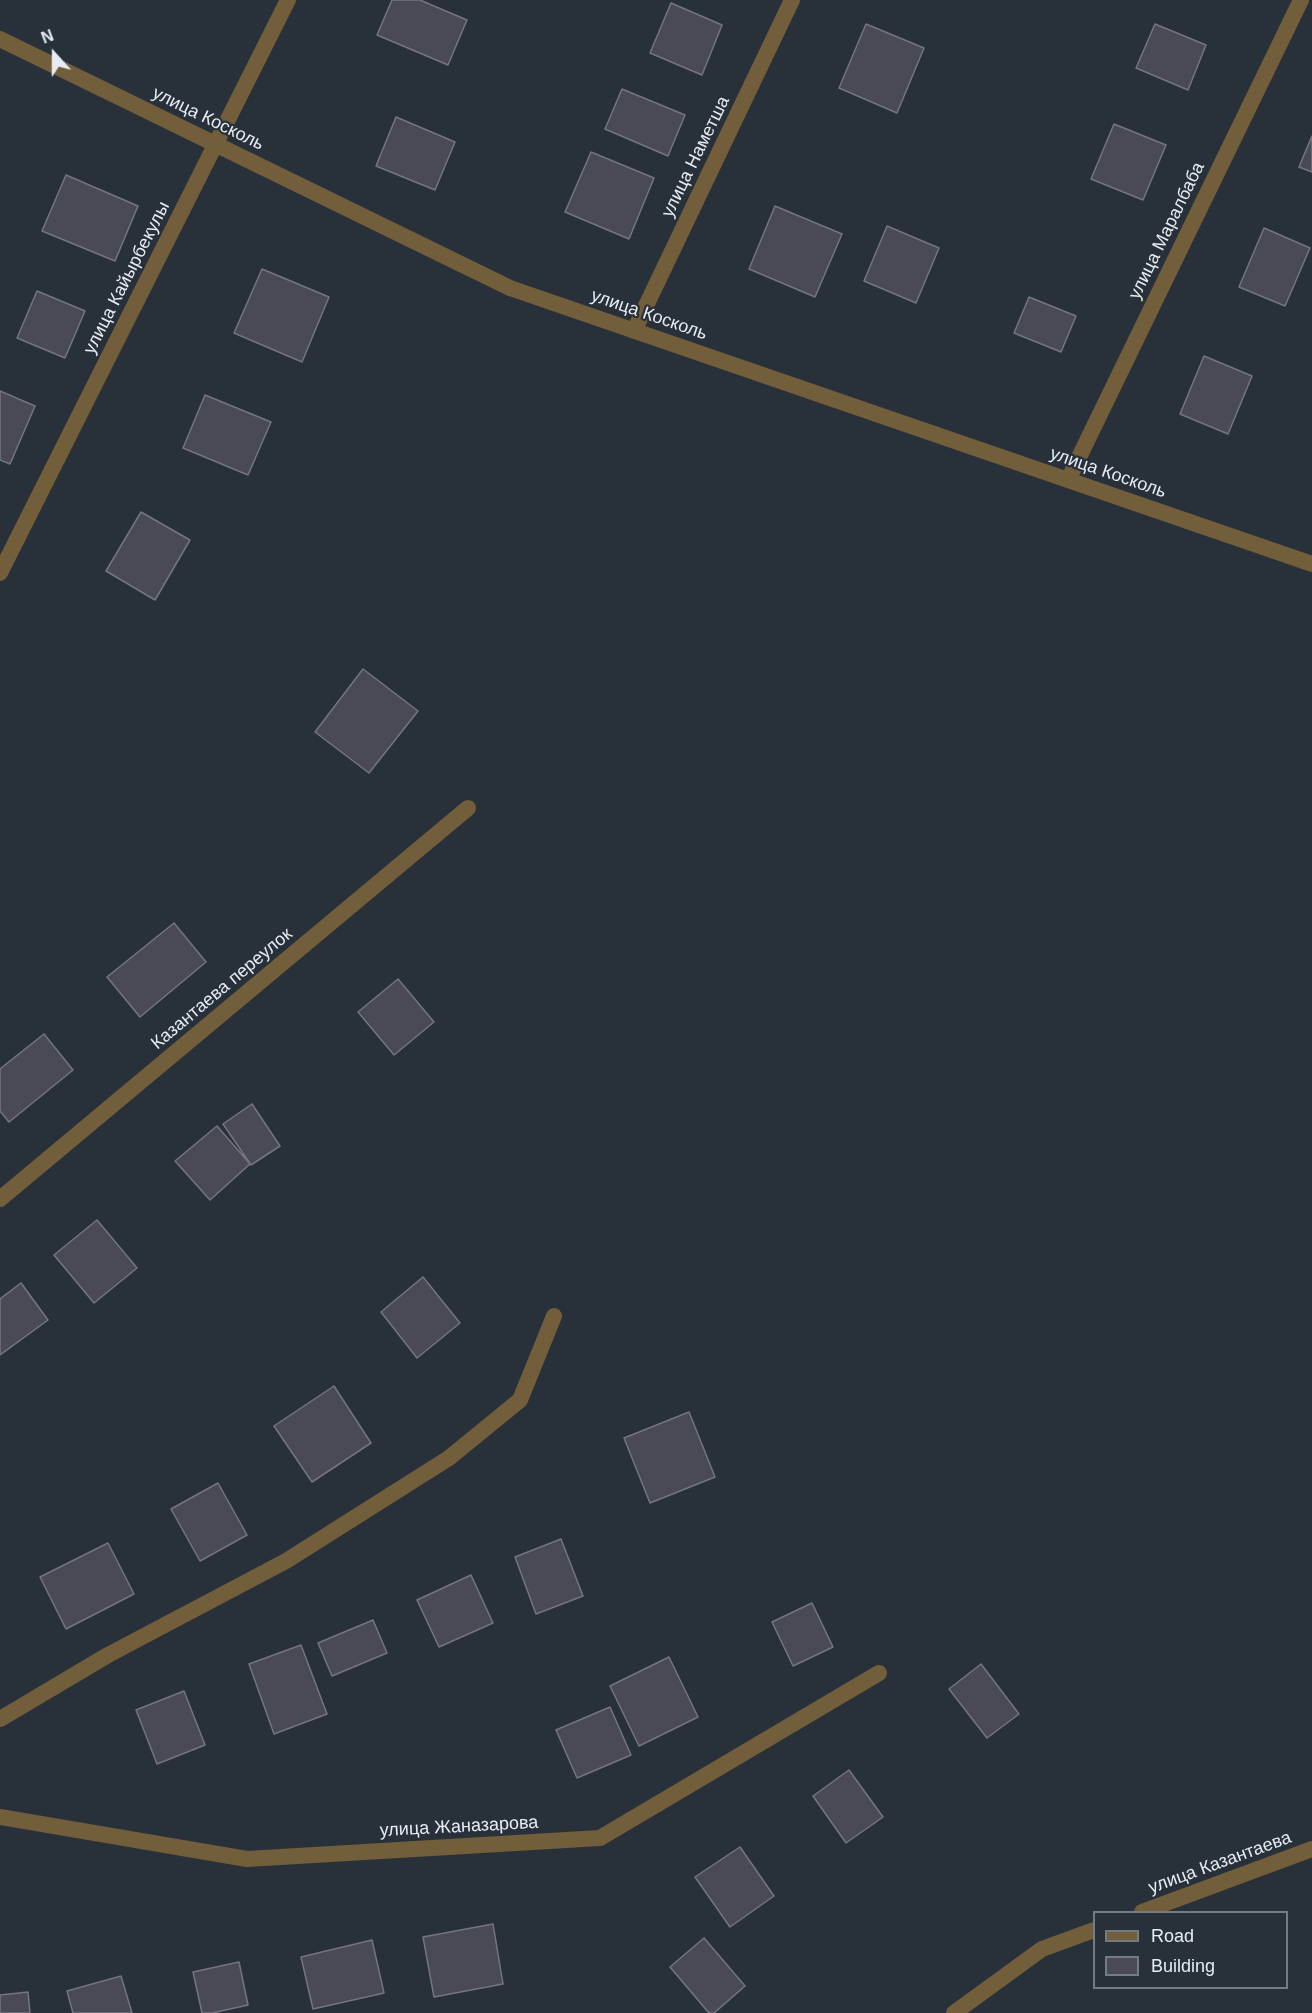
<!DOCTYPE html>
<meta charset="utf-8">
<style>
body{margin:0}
#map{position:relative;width:1312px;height:2013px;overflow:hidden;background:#28313a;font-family:Helvetica,sans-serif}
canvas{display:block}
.legend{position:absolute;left:1093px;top:1911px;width:195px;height:78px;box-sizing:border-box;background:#28313a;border:2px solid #747c83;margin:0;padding:8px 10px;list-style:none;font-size:18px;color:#e6ecf1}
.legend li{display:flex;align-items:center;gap:12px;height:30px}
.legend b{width:30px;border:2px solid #747c83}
.north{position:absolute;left:24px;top:24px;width:60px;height:60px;-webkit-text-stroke:4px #28313a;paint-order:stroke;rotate:339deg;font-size:16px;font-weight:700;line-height:24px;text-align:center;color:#e6ecf1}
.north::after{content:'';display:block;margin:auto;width:21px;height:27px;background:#e6ecf1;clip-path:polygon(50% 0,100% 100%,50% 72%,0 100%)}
</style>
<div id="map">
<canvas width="1312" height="2013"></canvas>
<ul class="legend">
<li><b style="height:8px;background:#725e3a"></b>Road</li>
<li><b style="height:16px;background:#4a4a56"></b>Building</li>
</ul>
<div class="north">N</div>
</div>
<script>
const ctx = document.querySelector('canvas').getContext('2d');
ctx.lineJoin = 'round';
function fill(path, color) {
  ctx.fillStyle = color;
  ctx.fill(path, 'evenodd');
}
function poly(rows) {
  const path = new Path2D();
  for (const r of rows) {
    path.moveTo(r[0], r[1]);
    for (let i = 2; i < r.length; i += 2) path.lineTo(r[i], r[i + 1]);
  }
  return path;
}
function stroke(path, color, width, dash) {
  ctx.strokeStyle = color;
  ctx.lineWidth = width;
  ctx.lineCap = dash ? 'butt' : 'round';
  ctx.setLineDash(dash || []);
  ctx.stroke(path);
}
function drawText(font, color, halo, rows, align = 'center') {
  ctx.font = font + ' Helvetica,sans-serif';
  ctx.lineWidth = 4.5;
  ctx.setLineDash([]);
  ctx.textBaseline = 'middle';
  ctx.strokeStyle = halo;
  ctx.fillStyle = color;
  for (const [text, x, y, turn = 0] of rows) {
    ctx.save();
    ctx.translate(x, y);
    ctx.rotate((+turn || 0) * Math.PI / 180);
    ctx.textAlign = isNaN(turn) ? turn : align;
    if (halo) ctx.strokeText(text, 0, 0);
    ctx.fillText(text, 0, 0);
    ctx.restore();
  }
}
const building = poly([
 [392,0,420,0,467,20,448,65,377,35,392,0],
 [671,3,722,25,702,75,650,53,671,3],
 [866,24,924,48,897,113,839,88,866,24],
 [1155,24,1206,45,1188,90,1136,68,1155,24],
 [622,89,685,115,668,156,605,129,622,89],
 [396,117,455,142,435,190,376,166,396,117],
 [1114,124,1166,145,1143,200,1091,179,1114,124],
 [1312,136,1312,172,1299,167,1312,136],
 [591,152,654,178,629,239,565,212,591,152],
 [66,175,138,206,115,261,42,231,66,175],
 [775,206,842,234,815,297,749,269,775,206],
 [887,226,939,248,916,303,864,281,887,226],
 [1264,228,1310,248,1285,306,1239,287,1264,228],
 [262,269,329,297,302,362,234,333,262,269],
 [37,291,85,311,65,358,17,338,37,291],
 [1029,297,1076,316,1061,352,1014,333,1029,297],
 [1204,356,1252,376,1228,434,1180,414,1204,356],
 [0,391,35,406,10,464,0,460,0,391],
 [205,395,271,422,248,475,183,448,205,395],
 [141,512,190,540,155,600,106,571,141,512],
 [363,669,418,711,369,773,315,732,363,669],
 [174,923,206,962,140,1017,107,977,174,923],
 [398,979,434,1022,394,1055,358,1012,398,979],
 [44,1034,73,1070,9,1122,0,1111,0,1069,44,1034],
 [252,1104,280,1146,251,1165,223,1124,252,1104],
 [217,1126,250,1164,210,1200,175,1161,217,1126],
 [97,1220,137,1268,94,1303,54,1255,97,1220],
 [423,1277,460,1323,417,1358,381,1312,423,1277],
 [21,1283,48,1320,0,1355,0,1299,21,1283],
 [334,1386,371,1443,312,1482,274,1426,334,1386],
 [689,1412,715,1477,650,1503,624,1438,689,1412],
 [218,1483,247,1535,200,1561,171,1509,218,1483],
 [561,1539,583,1596,536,1614,515,1557,561,1539],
 [108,1543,134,1594,66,1629,40,1577,108,1543],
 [471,1575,493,1623,439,1647,417,1600,471,1575],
 [812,1603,833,1647,793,1666,772,1622,812,1603],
 [373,1620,387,1653,332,1676,318,1643,373,1620],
 [301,1645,327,1714,274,1734,249,1664,301,1645],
 [669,1657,698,1717,639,1746,610,1686,669,1657],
 [981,1664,1019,1714,987,1738,949,1689,981,1664],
 [184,1691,205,1745,157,1764,136,1710,184,1691],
 [610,1707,631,1755,577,1778,556,1730,610,1707],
 [849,1770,883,1817,846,1843,813,1796,849,1770],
 [740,1847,774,1896,730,1927,695,1877,740,1847],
 [493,1924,503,1984,434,1997,423,1937,493,1924],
 [704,1938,745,1986,714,2013,709,2013,670,1967,704,1938],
 [372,1940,384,1993,313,2009,301,1957,372,1940],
 [239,1962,248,2005,212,2013,202,2013,193,1972,239,1962],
 [121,1976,132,2013,73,2013,67,1991,121,1976],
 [28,1992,30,2013,0,2013,0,1995,28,1992]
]);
fill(building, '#4a4a56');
stroke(building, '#757582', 1.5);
stroke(poly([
 [0,39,510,288,1312,564],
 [634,331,792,0],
 [1068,480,1301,0],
 [0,573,288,0],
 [0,1199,468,808],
 [0,1719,108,1655,286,1561,449,1458,520,1400,554,1316],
 [0,1817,247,1859,600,1838,879,1673],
 [1142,1912,1312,1849],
 [954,2013,1042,1949,1094,1930]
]), '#725e3a', 16);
drawText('18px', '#e6ecf1', '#28313a', [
 ["улица Косколь",208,119,26],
 ["улица Наметша",696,157,-64],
 ["улица Маралбаба",1167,231,-64],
 ["улица Кайырбекулы",127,278,-63],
 ["улица Косколь",649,315,19],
 ["улица Косколь",1108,473,19],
 ["Казантаева переулок",222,989,-40],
 ["улица Жаназарова",459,1827,-3],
 ["улица Казантаева",1220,1863,-20]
]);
</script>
